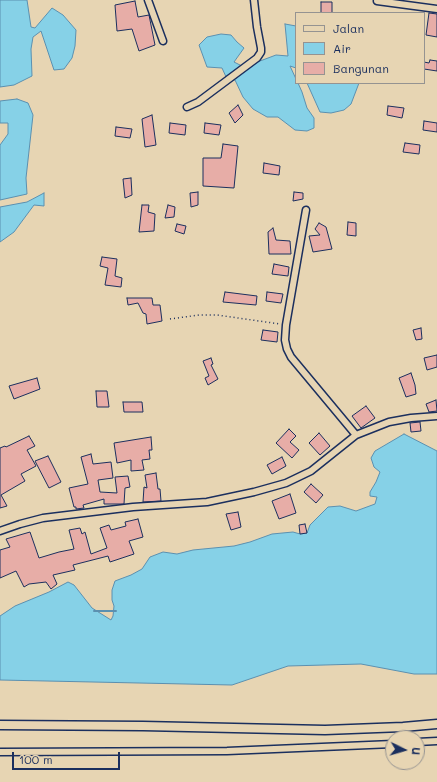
<!DOCTYPE html>
<style>
body{margin:0}
#map{position:relative;width:437px;height:782px;overflow:hidden;background:#e7d5b3;font-family:Mali,sans-serif}
canvas{display:block}
.legend{position:absolute;left:295px;top:12px;width:130px;height:72px;box-sizing:border-box;background:#e7d5b3;border:1px solid #959391;margin:0;padding:5px 7px;list-style:none;font-size:12px;color:#1b2f5e}
.legend li{display:flex;align-items:center;gap:8px;height:20px}
.legend b{width:20px;border:1px solid #959391}
.north{position:absolute;left:385px;top:730px;width:40px;height:40px;box-sizing:border-box;background:#e7d5b3;border:1px solid #959391;border-radius:50%;rotate:95deg;font-size:11px;font-weight:700;line-height:16px;text-align:center;color:#1b2f5e}
.north::after{content:'';display:block;margin:auto;width:14px;height:18px;background:#1b2f5e;clip-path:polygon(50% 0,100% 100%,50% 72%,0 100%)}
.scale{position:absolute;left:12px;top:752px;width:108px;height:18px;box-sizing:border-box;border:2px solid #1b2f5e;border-top:0;padding-left:5px;font-size:12px;line-height:14px;white-space:nowrap;color:#1b2f5e;-webkit-text-stroke:3px #e7d5b3;paint-order:stroke}
</style>
<div id="map">
<canvas width="437" height="782"></canvas>
<ul class="legend">
<li><b style="height:5px;background:#e7d5b3"></b>Jalan</li>
<li><b style="height:11px;background:#86d1e7"></b>Air</li>
<li><b style="height:11px;background:#e7ada7"></b>Bangunan</li>
</ul>
<div class="north">U</div>
<div class="scale">100 m</div>
</div>
<script>
const ctx = document.querySelector('canvas').getContext('2d');
ctx.lineJoin = 'round';
function fill(path, color) {
  ctx.fillStyle = color;
  ctx.fill(path, 'evenodd');
}
function poly(rows) {
  const path = new Path2D();
  for (const r of rows) {
    path.moveTo(r[0], r[1]);
    for (let i = 2; i < r.length; i += 2) path.lineTo(r[i], r[i + 1]);
  }
  return path;
}
function stroke(path, color, width, dash) {
  ctx.strokeStyle = color;
  ctx.lineWidth = width;
  ctx.lineCap = dash ? 'butt' : 'round';
  ctx.setLineDash(dash || []);
  ctx.stroke(path);
}
const water = poly([
 [0,0,27,0,31,27,35,28,52,8,63,15,76,30,75,46,72,58,64,69,54,70,41,31,33,37,31,49,32,76,14,85,0,87,0,0],
 [285,24,296,26,296,68,290,66,296,79,296,83,298,83,302,92,307,108,314,118,314,128,307,131,295,130,278,117,267,117,253,109,243,97,235,80,227,79,222,68,207,67,199,45,207,37,221,34,231,35,237,42,244,48,234,62,244,67,276,55,288,56,285,24],
 [307,83,359,83,351,104,344,110,331,113,320,112,307,83],
 [17,99,28,103,33,115,26,178,27,194,0,200,0,145,8,134,8,123,0,123,0,101,17,99],
 [44,193,44,206,34,205,14,232,0,242,0,207,27,202,44,193],
 [404,434,437,451,437,674,414,674,361,664,288,666,232,685,0,680,0,616,15,606,49,592,68,582,74,585,92,608,111,620,113,616,114,606,112,600,112,590,115,581,131,575,142,569,150,557,163,552,177,554,193,550,234,546,250,542,272,534,293,532,300,534,307,533,310,525,328,507,340,506,356,511,375,504,377,497,370,496,370,492,376,482,380,472,374,467,371,458,375,451,404,434]
]);
fill(water, '#86d1e7');
stroke(water, '#5b90b0', 1);
stroke(poly([
 [94,611,116,611]
]), '#5b90b0', 2);
const building = poly([
 [135,1,138,17,149,15,155,45,139,51,132,29,117,31,115,5,135,1],
 [321,2,332,2,332,13,321,13,321,2],
 [429,13,437,14,437,37,426,35,429,13],
 [430,60,437,61,437,71,424,69,424,62,429,63,430,60],
 [238,105,243,115,235,123,229,113,238,105],
 [388,106,404,108,402,118,387,115,388,106],
 [152,115,156,145,145,147,142,119,152,115],
 [424,121,437,123,437,132,423,130,424,121],
 [170,123,186,125,185,135,169,133,170,123],
 [205,123,221,125,219,135,204,133,205,123],
 [116,127,132,129,130,138,115,136,116,127],
 [405,143,420,145,419,154,403,152,405,143],
 [223,144,238,146,234,188,203,186,203,158,221,158,223,144],
 [264,163,280,166,279,175,263,173,264,163],
 [131,178,132,195,125,198,123,179,131,178],
 [198,192,198,205,191,207,190,193,198,192],
 [294,192,303,193,303,199,293,201,294,192],
 [142,205,149,205,148,212,155,214,154,231,139,232,142,205],
 [168,205,175,207,174,217,165,218,168,205],
 [348,222,356,223,356,236,347,235,348,222],
 [319,223,326,227,332,249,313,252,309,236,320,235,315,229,319,223],
 [177,224,186,226,184,234,175,231,177,224],
 [273,228,276,240,290,241,291,254,269,254,268,232,273,228],
 [102,257,117,259,115,276,122,278,121,287,105,285,108,268,100,266,102,257],
 [274,264,289,267,288,276,272,274,274,264],
 [225,292,257,296,256,305,223,302,225,292],
 [267,292,283,294,281,303,266,301,267,292],
 [127,298,152,298,153,305,160,305,162,321,147,324,146,314,143,313,138,303,128,305,127,298],
 [421,328,422,339,416,340,413,330,421,328],
 [263,330,278,332,277,342,261,340,263,330],
 [437,355,437,367,427,370,424,358,437,355],
 [211,358,213,364,211,365,218,379,208,385,205,378,209,376,203,361,211,358],
 [411,373,415,385,416,394,406,397,399,378,411,373],
 [37,378,40,389,14,399,9,386,37,378],
 [96,391,107,391,109,407,97,407,96,391],
 [436,400,437,411,429,412,426,404,436,400],
 [123,402,142,402,143,412,124,412,123,402],
 [366,406,375,418,361,428,352,416,366,406],
 [420,422,421,431,411,432,410,423,420,422],
 [289,429,296,436,290,442,299,450,292,458,276,443,289,429],
 [319,433,330,446,320,455,309,443,319,433],
 [29,436,35,446,27,450,36,466,21,474,25,481,1,495,7,506,0,508,0,448,5,446,6,447,29,436],
 [151,437,152,450,149,450,150,459,142,460,144,470,131,471,131,460,117,463,114,443,151,437],
 [91,454,93,464,111,462,113,478,98,480,100,492,117,493,115,477,128,476,130,487,125,488,124,504,104,504,104,499,83,505,84,508,76,509,76,507,74,507,69,488,88,484,81,457,91,454],
 [48,456,61,482,49,488,35,461,48,456],
 [282,457,286,466,272,474,267,465,282,457],
 [156,473,158,489,160,489,161,501,143,502,144,487,147,488,145,475,156,473],
 [311,484,323,495,316,503,304,492,311,484],
 [290,494,296,513,279,519,272,501,290,494],
 [238,512,241,527,231,530,226,514,238,512],
 [138,519,143,537,129,541,134,554,110,562,108,556,73,565,75,570,53,575,57,584,51,589,46,582,29,584,24,587,16,571,0,578,0,550,10,547,6,539,30,532,39,558,59,552,74,549,69,530,80,528,82,534,85,532,91,554,107,548,100,528,109,525,111,530,126,526,125,522,138,519],
 [305,524,307,533,300,534,299,525,305,524]
]);
fill(building, '#e7ada7');
stroke(building, '#1b2f5e', 1);
const street = poly([
 [148,0,163,41],
 [377,1,437,9],
 [187,107,198,102,257,58,261,52,261,48,257,27,254,0],
 [306,210,286,325,285,340,287,349,291,357,356,435],
 [0,531,20,524,43,518,133,507,207,502,254,492,286,483,311,471,356,435,389,422,411,418,437,416],
 [417,742,437,741],
 [0,752,227,751,393,744]
]);
const secondary = poly([
 [0,725,143,726,325,730,403,727,437,724]
]);
stroke(street, '#1b2f5e', 9);
stroke(secondary, '#1b2f5e', 11);
stroke(poly([
 [170,319,199,315,217,315,280,324]
]), '#1b2f5e', 1.5, [1, 3]);
stroke(street, '#e7d5b3', 6);
stroke(secondary, '#e7d5b3', 8);
</script>
